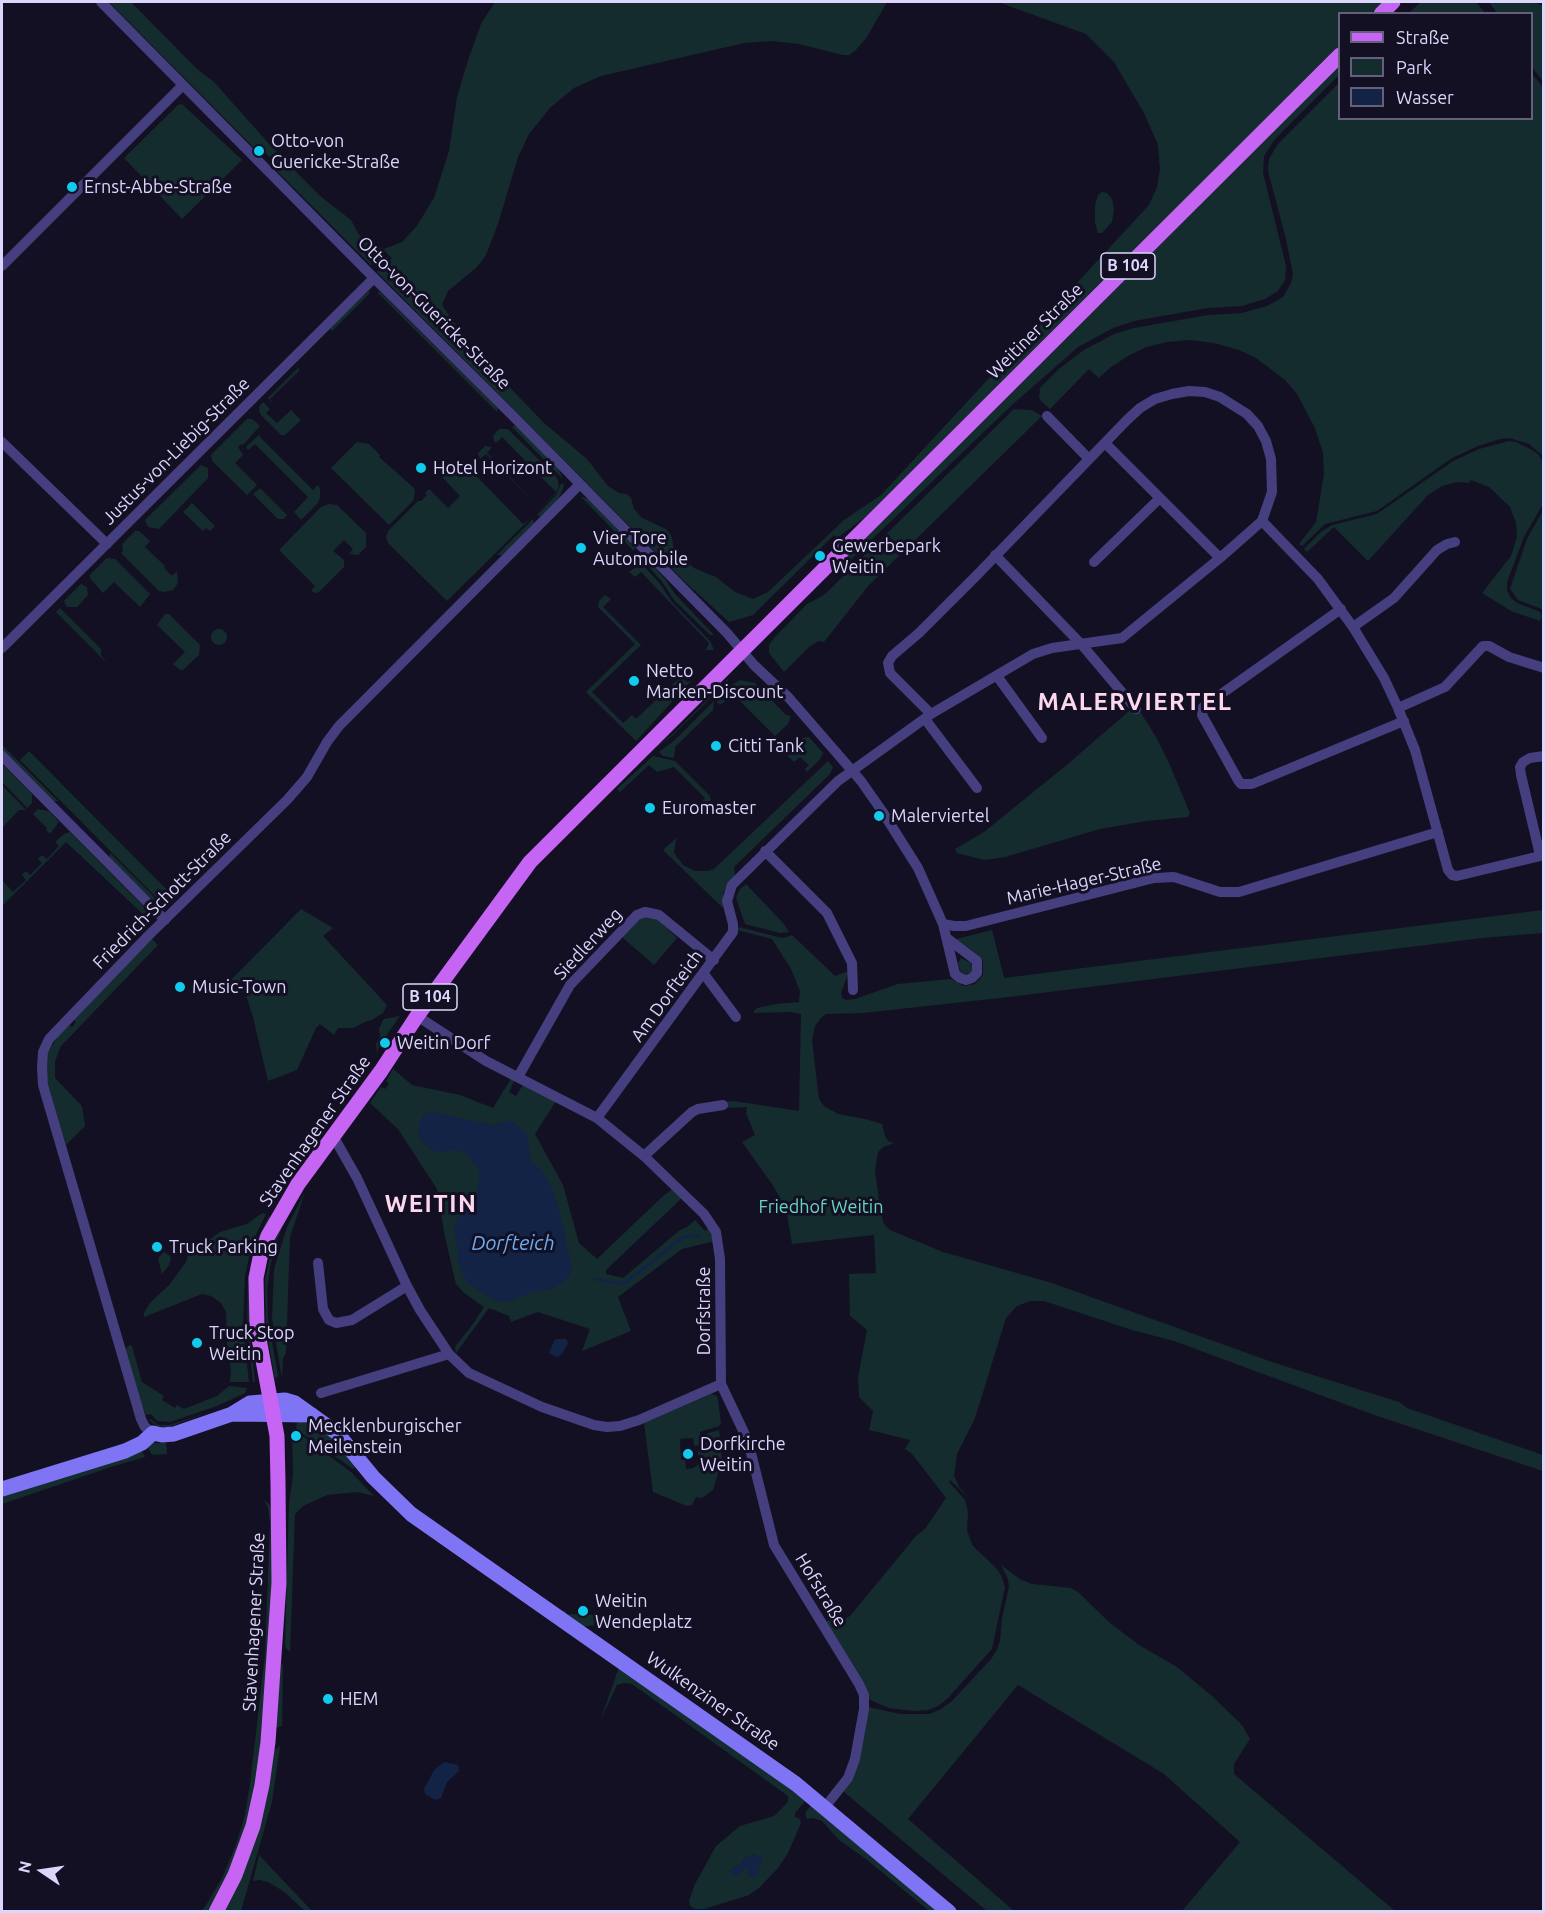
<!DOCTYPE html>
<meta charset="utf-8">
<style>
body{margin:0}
#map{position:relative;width:1545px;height:1913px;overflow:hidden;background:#141023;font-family:Ubuntu,sans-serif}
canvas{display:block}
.frame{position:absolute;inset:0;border:3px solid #dcd6fc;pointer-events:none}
.legend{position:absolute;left:1338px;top:12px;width:195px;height:108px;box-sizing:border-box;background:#141023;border:2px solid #645f7a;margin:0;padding:8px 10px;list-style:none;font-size:18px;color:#dcd6fc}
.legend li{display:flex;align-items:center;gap:12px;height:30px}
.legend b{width:30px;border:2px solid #645f7a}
.north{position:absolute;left:12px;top:1841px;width:60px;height:60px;-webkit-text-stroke:4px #141023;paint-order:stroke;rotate:283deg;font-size:16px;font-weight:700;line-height:24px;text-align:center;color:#dcd6fc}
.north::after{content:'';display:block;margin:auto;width:21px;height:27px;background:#dcd6fc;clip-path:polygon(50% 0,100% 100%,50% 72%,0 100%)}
</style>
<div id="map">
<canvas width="1545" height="1913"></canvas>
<div class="frame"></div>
<ul class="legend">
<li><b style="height:8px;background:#c665f3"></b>Straße</li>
<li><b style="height:16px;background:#142c2d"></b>Park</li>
<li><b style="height:16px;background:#122345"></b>Wasser</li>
</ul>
<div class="north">N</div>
</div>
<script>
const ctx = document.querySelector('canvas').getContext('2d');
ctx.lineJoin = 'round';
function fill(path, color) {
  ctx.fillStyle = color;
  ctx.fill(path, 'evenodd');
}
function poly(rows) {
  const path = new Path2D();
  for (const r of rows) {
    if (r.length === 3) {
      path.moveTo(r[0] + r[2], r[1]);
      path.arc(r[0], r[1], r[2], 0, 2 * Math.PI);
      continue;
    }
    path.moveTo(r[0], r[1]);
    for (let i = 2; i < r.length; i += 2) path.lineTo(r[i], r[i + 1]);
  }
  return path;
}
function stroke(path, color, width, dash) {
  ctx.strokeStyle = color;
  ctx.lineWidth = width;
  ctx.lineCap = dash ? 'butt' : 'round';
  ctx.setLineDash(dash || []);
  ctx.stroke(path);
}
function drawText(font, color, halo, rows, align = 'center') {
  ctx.font = font + ' Ubuntu,sans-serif';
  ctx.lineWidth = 6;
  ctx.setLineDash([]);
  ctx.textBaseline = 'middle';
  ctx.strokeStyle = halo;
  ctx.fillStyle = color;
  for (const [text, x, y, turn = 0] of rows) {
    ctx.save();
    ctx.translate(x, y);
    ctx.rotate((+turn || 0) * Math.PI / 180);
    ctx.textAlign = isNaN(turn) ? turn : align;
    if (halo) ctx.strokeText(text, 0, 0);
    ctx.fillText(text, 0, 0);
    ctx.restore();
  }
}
fill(poly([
 [109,2,131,2,196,68,214,82,271,146,320,196,351,220,359,235,370,244,384,249,402,242,416,227,434,198,449,151,457,97,469,57,481,24,495,2,887,2,867,37,855,51,849,55,843,55,799,44,771,41,744,43,601,76,574,88,550,108,529,134,518,157,498,224,486,255,477,267,448,291,442,305,470,346,544,423,587,459,608,486,619,493,627,494,631,498,634,509,642,518,666,529,671,535,674,549,684,561,696,569,716,577,735,592,753,599,768,592,844,520,881,495,1149,205,1157,187,1160,169,1158,145,1144,113,1114,62,1086,34,998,2,1383,2,1371,13,1340,14,1339,46,1141,246,871,513,837,538,834,535,753,615,729,622,683,580,377,272,392,258,384,250,380,259,371,265,277,171,278,165,259,147,254,148],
 [1421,2,1476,2,1485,13,1409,13],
 [1489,2,1534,2,1543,6,1543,81,1532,67,1532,14,1497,13],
 [1339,62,1339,75,1275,139,1264,156,1263,173,1286,266,1285,280,1278,291,1265,299,1242,306,1208,308,1134,321,1113,328,1078,347,1012,405,839,571,837,569,850,551],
 [1532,74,1544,88,1543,456,1529,444,1510,438,1500,439,1478,446,1452,458,1377,511,1325,524,1302,546,1299,544,1316,522,1324,474,1323,453,1315,428,1297,394,1285,380,1256,358,1239,350,1214,343,1190,340,1167,342,1146,347,1128,356,1111,367,1099,378,1089,369,1050,409,1041,401,1039,397,1040,388,1060,368,1084,350,1114,334,1134,328,1208,315,1242,313,1267,306,1283,297,1291,283,1293,274,1286,239,1268,171,1269,159,1278,144,1339,83,1340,118,1532,118],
 [182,104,242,160,182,219,124,158,178,105],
 [1102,192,1107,193,1112,199,1114,210,1112,222,1102,233,1098,233,1095,223,1095,206,1098,195],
 [370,290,369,294,332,331,330,329,330,327],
 [379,291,498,408,497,412,378,293],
 [298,368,300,370,270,399,274,405,268,398],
 [263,402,270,409,266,413,277,423,291,410,301,420,285,435,281,435,260,414,259,407],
 [1014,409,1031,410,1042,416,869,585,824,642,819,641,810,646,784,672,769,653,769,645,774,638,807,604,824,595],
 [247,419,252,419,260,426,243,445,241,444,238,447,243,455,235,463,257,485,247,495,212,461,211,455],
 [516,425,558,468,563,479,512,427],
 [499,429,508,429,557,478,559,486,556,493,537,512,556,492,502,437,496,443,494,441,493,436],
 [263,431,259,436,313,490,318,485,320,489,320,498,317,504,301,520,294,512,308,497,255,444,248,450,246,447],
 [1509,441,1516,442,1532,450,1539,455,1543,462,1543,504,1524,537,1507,582,1507,590,1510,597,1517,603,1540,612,1542,616,1540,621,1511,611,1482,593,1511,556,1517,537,1516,523,1510,507,1489,487,1471,480,1469,483,1457,482,1442,486,1428,495,1368,561,1334,527,1307,552,1304,549,1321,532,1332,525,1377,514,1453,461,1479,449],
 [357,442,369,444,380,455,379,457,414,488,415,493,413,501,389,525,331,468],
 [485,446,492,447,487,453,534,502,486,454,480,459,478,453],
 [460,459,523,524,531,518,447,601,388,543,386,537,388,531,418,501,421,501,427,495,425,493,429,489,448,508,460,496,442,477],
 [201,465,208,468,208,478,159,529,148,527,145,520],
 [561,484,564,484,563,489,559,498,541,517,537,515,556,495],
 [260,488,287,515,284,519,278,519,253,494],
 [581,497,589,499,635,546,634,551],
 [192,503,215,526,210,531,206,528,203,531,183,512],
 [329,504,337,505,366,533,366,547,358,555,349,554,346,558,353,549,344,540,333,551,344,560,344,567,319,592,315,593,311,591,315,586,279,550,321,507],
 [1543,510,1544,609,1542,609,1518,600,1510,589,1527,539],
 [533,519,534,523,502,555,497,555],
 [135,531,139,531,150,541,145,547,165,566,164,568,172,576,177,571,178,583,173,590,163,592,159,591,121,553,123,551,122,544],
 [107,558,115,559,150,594,140,607,114,582,103,593,90,578,90,575],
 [644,561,649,561,665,579,675,594,714,635,710,635,674,600,663,583],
 [641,563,660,584,672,602,710,641,714,650,706,650,709,643,641,572,635,577,629,572],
 [81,584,87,587,88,595,77,607,67,607,64,601],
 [605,595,611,599,603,607,641,645,592,692,623,723,632,715,636,719,678,679,682,677,687,682,691,681,636,741,586,692,635,644,598,607,599,601],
 [60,608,101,649,101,655,107,663,56,612],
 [165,614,169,614,200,645,199,655,183,670,180,670,173,664,185,652,157,625],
 [219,637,8],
 [728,679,728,681,672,736,654,749,674,733],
 [740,680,755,683,786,715,791,716,788,724,775,736,737,698,728,699,720,705,717,702,716,699,727,688],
 [714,701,713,710,675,747,674,758,663,756,659,752,675,740],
 [1136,705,1156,737,1169,763,1190,813,1188,817,1146,821,1100,829,1005,857,985,860,957,853,955,849,984,832,1069,763],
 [809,737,823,753,820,759,807,772,805,769,809,765,800,757,794,762,788,756,793,751,792,748,803,738],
 [2,745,58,801,52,801,2,751],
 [29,751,174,897,173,899,166,901,158,899,20,760],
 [653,756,675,761,710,796,711,800,704,807,698,807,705,798,674,767,657,772,649,765,620,792,617,789],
 [828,761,833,767,830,774,734,867,735,875,723,893,723,908,663,850,676,838,674,853,683,865,695,871,708,871,714,869],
 [2,766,4,766,32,794,32,803,27,808,2,782],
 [2,785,26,810,19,810,2,828],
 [38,809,49,811,59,822,50,834,46,830,47,828,33,814],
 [70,832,143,906,148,914,145,916,66,842,2,906,2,880,13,892,26,880,22,875,26,871,30,875,42,863,38,859,42,855,47,859,59,846,55,842,64,834],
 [110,853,160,903,159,904,155,902,109,859],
 [746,884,783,923,789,932,780,933,745,924,736,898,739,890],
 [301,909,333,928,323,936,387,1005,383,1013,372,1020,365,1022,353,1028,338,1028,334,1035,320,1024,316,1028,297,1070,268,1081,253,1017,246,995,230,981],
 [1543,910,1543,933,1482,938,1009,997,863,1013,826,1014,820,1019,815,1026,812,1040,819,1099,824,1106,838,1114,865,1119,882,1124,885,1136,888,1141,894,1143,883,1147,878,1152,875,1171,881,1214,884,1224,890,1230,943,1252,1052,1283,1272,1362,1399,1402,1407,1408,1543,1455,1543,1471,1377,1416,1174,1341,1132,1330,1044,1301,1030,1301,1017,1306,1006,1318,975,1418,957,1454,954,1476,959,1487,968,1497,950,1480,949,1482,965,1500,968,1512,967,1531,973,1546,997,1569,1001,1575,1005,1587,992,1649,948,1698,938,1706,928,1710,914,1711,889,1708,870,1700,865,1687,825,1621,843,1620,850,1616,916,1536,925,1529,946,1498,912,1454,905,1449,910,1440,869,1430,873,1411,859,1397,858,1377,867,1330,850,1316,849,1274,876,1273,874,1235,792,1244,786,1208,772,1184,742,1142,755,1135,746,1113,747,1107,725,1108,724,1102,734,1101,799,1111,801,1014,789,1012,754,1013,754,1011,757,1008,776,1004,799,1002,800,991,791,969,772,939,737,930,739,927,778,937,784,938,792,935,835,976,849,971,841,993,842,998,846,1000,855,999,898,984,951,979,964,986,975,984,983,975,983,962,979,956,956,939,992,930,1004,978],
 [654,916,677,938,654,965,622,937,641,917],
 [152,939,158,945,61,1046,55,1061,55,1078,82,1106,85,1126,66,1145,48,1084,46,1067,48,1053,61,1031,68,1024,72,1027,76,1022,73,1018],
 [961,958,971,963,973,970,971,973,963,974,960,970,958,963],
 [400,1016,379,1046,377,1054,376,1044,380,1037,379,1029,382,1022,384,1019],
 [393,1069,412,1085,460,1095,493,1108,512,1077,515,1079,509,1092,516,1096,524,1083,556,1101,535,1134,563,1185,579,1243,597,1259,662,1197,674,1188,683,1197,606,1270,606,1274,623,1278,680,1230,687,1227,695,1220,705,1231,710,1227,715,1241,682,1249,618,1297,631,1331,582,1351,590,1329,538,1312,511,1322,509,1316,489,1308,456,1353,455,1347,473,1324,484,1307,464,1293,456,1284,445,1237,437,1189,398,1129,370,1103,381,1087,385,1089,389,1084,386,1081],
 [306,1183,283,1226,275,1244,270,1268,267,1290,268,1319,278,1376,275,1379,266,1328,265,1280,274,1240],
 [305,1192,290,1237,286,1353,283,1358,282,1378,272,1318,274,1269,287,1227],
 [262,1213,266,1214,252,1243,245,1276,243,1328,249,1382,230,1382,231,1370,227,1343,226,1312,221,1303,211,1296,202,1294,144,1317,144,1313,150,1303,170,1284,186,1262,188,1255,220,1232,247,1224],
 [269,1216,271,1218,250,1301,249,1328,255,1382,253,1382,247,1328,248,1277,258,1238],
 [164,1252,170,1256,171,1259,169,1265,162,1274,158,1258],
 [130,1345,132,1346,142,1382,164,1396,162,1400,175,1408,177,1405,184,1409,217,1396,229,1386,247,1388,245,1393,217,1406,170,1422,157,1421,151,1414,146,1415,140,1403,125,1349],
 [711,1394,717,1396,718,1399,721,1423,719,1426,700,1432,700,1445,694,1446,693,1438,680,1439,681,1460,685,1460,686,1469,693,1468,699,1464,698,1450,703,1448,702,1435,719,1430,722,1460,713,1490,702,1498,696,1497,692,1505,687,1506,653,1492,644,1423],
 [211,1411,169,1427,157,1426,149,1420,151,1419,158,1425,170,1425],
 [297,1422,303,1422,316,1427,332,1438,355,1467,353,1469,296,1429],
 [292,1433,300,1434,351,1472,374,1496,358,1492,327,1495,303,1506,295,1514,290,1652,286,1648,285,1645,289,1504,293,1475],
 [153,1443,166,1443,167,1454,152,1455,147,1446],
 [141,1449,145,1457,111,1467,2,1504,2,1494],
 [264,1500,270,1505,273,1515,274,1584,257,1785,241,1850,210,1911,200,1912,205,1907,222,1878,235,1847,244,1819,250,1784,265,1655,270,1523,268,1508],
 [1001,1565,1021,1580,1032,1584,1071,1588,1078,1592,1110,1623,1139,1645,1177,1667,1213,1697,1242,1725,1250,1739,1234,1764,1234,1774,1395,1911,1182,1911,1240,1842,1164,1774,1018,1685,908,1819,1014,1911,987,1911,844,1792,868,1707,900,1714,930,1714,941,1709,952,1701,991,1659,997,1650,1000,1640,1002,1618,1009,1587,1008,1579],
 [565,1611,567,1614,598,1615,600,1618,595,1625,579,1627,559,1612],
 [283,1664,282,1726,275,1728,281,1665],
 [619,1667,806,1800,795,1813,795,1817,799,1818,801,1823,788,1853,778,1868,760,1887,749,1895,704,1909,695,1909,690,1906,689,1901,695,1884,716,1846,740,1826,774,1816,788,1802,788,1796,632,1684,624,1683,617,1685,601,1719],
 [755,1854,757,1875,750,1877,748,1874,749,1869,747,1867,741,1870,732,1868,741,1864,745,1858],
 [280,1746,272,1802,241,1911,221,1912,273,1751],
 [812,1804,940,1911,929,1911,866,1859,839,1840,822,1821,813,1818,807,1819,805,1813],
 [259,1855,312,1911,305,1911,283,1891,268,1882,259,1880,253,1881]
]), '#142c2d');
fill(poly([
 [431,1112,494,1125,507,1121,513,1122,527,1134,531,1161,543,1171,552,1187,559,1210,572,1268,569,1277,563,1282,552,1289,532,1292,506,1303,492,1299,468,1283,464,1277,459,1263,454,1226,459,1215,475,1207,480,1171,465,1152,452,1150,438,1153,424,1145,419,1137,418,1128,423,1115],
 [555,1339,566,1339,568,1343,562,1354,557,1357,549,1353],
 [444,1762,458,1765,459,1771,447,1782,441,1798,435,1800,425,1794,424,1789,434,1770],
 [755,1854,763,1858,757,1875,751,1877,747,1874,749,1869,747,1867,736,1876,731,1873,732,1868,741,1864,745,1858]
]), '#122345');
stroke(poly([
 [595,1279,624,1284,683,1237,700,1235]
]), '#122345', 3);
stroke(poly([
 [101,2,374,278,511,414,727,633,754,665,789,698,861,781,882,811,918,868,943,924,955,974,960,978,966,980,972,978,977,973,977,961,948,939],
 [2,266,183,85],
 [1047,416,1089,459],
 [2,442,107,544],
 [1105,443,1160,498],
 [1262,521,1318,579,1353,627,1384,678,1398,708,1415,750,1448,870,1452,875,1457,876,1544,855],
 [995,555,1082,645,1136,709],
 [1094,562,1160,498,1220,558],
 [1341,609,1203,707,1202,715,1238,780,1241,784,1252,784,1404,721],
 [1353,627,1394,598,1437,550,1447,544,1455,542],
 [2,648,374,278],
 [997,676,1042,738],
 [1398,708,1445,687,1483,646,1489,646,1509,657,1544,668],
 [925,719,977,788],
 [2,756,165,920],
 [765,851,827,913,852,963,853,990],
 [1540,855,1521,775,1520,767,1523,762,1530,758,1544,756],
 [943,924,954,926,966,926,1154,878,1174,877,1220,892,1239,892,1438,832],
 [704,974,736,1017],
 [518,1077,570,985,637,915,645,912,659,915,714,960],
 [597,1118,733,932,733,924,727,901,732,885,838,781,931,714,1033,654,1052,648,1122,638,1220,558,1262,521,1272,492,1271,459,1266,441,1258,426,1247,414,1220,397,1205,392,1189,391,1172,394,1155,399,1140,408,1127,420,977,575,919,633,892,656,888,663,890,673,931,714],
 [331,1137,336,1141,357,1178,407,1286,420,1310,449,1354,469,1373,542,1407,594,1425,607,1427,620,1426,639,1420,721,1384,720,1259,716,1232,704,1214,644,1156,597,1118,486,1061,417,1016],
 [644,1156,692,1112,698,1109,723,1105],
 [318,1263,323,1309,329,1320,336,1323,352,1320,407,1286],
 [721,1384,748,1441,774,1545,859,1684,864,1695,864,1709,855,1759,848,1778,825,1807],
 [321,1393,449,1354],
 [153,1433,145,1427,141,1419,43,1085,42,1067,43,1052,49,1039,148,936,287,800,307,777,327,742,339,726,580,484]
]), '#453f7f', 10);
stroke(poly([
 [232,1414,312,1415],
 [2,1489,125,1451,142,1443,153,1433,162,1435,174,1434,232,1414,250,1403,285,1400,295,1403,337,1433,373,1477,411,1514,796,1784,949,1912]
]), '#7e74f4', 15);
stroke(poly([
 [1381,14,1393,2],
 [216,1912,235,1875,253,1826,262,1785,268,1742,279,1583,278,1483,277,1436,257,1328,256,1278,260,1258,268,1236,298,1184,381,1071,417,1016,530,862,1340,55]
]), '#c665f3', 15);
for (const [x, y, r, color] of [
 [259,151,6,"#12caeb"],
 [72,187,6,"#12caeb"],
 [421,468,6,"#12caeb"],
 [581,548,6,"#12caeb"],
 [820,556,6,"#12caeb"],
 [634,681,6,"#12caeb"],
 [716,746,6,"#12caeb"],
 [650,808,6,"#12caeb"],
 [879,816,6,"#12caeb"],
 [180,987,6,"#12caeb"],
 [385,1043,6,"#12caeb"],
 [157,1247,6,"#12caeb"],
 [197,1343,6,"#12caeb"],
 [296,1436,6,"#12caeb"],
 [688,1454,6,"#12caeb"],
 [583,1611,6,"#12caeb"],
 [328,1699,6,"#12caeb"]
]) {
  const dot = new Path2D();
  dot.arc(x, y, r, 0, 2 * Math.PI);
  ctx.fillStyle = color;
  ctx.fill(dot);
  stroke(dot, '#141023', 2);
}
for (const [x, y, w] of [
 [1128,266,54],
 [430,997,54]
]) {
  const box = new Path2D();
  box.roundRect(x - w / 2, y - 13, w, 26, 4.5);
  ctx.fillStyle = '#141023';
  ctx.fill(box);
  stroke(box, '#dcd6fc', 1.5);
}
drawText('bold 16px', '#dcd6fc', null, [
 ["B 104",1128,266],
 ["B 104",430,997]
]);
drawText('18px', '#dcd6fc', '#141023', [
 ["Otto-von",271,141],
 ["Guericke-Straße",271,162],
 ["Ernst-Abbe-Straße",84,187],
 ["Hotel Horizont",433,468],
 ["Vier Tore",593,538],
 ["Automobile",593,559],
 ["Gewerbepark",832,546],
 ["Weitin",832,567],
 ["Netto",646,671],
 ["Marken-Discount",646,692],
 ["Citti Tank",728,746],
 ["Euromaster",662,808],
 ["Malerviertel",891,816],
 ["Music-Town",192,987],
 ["Weitin Dorf",397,1043],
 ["Truck Parking",169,1247],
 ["Truck Stop",209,1333],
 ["Weitin",209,1354],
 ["Mecklenburgischer",308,1426],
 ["Meilenstein",308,1447],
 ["Dorfkirche",700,1444],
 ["Weitin",700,1465],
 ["Weitin",595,1601],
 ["Wendeplatz",595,1622],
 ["HEM",340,1699]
], 'left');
drawText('18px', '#dcd6fc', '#141023', [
 ["Otto-von-Guericke-Straße",434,313,45],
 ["Weitiner Straße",1035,331,-45],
 ["Justus-von-Liebig-Straße",176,451,-45],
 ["Marie-Hager-Straße",1084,881,-13],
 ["Friedrich-Schott-Straße",162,900,-45],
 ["Siedlerweg",588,944,-47],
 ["Am Dorfteich",667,996,-54],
 ["Stavenhagener Straße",315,1131,-55],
 ["Dorfstraße",704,1311,-90],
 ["Hofstraße",821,1590,59],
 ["Stavenhagener Straße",254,1622,-87],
 ["Wulkenziner Straße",713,1701,35]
]);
drawText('18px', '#67d6c1', '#141023', [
 ["Friedhof Weitin",821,1207]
]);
drawText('italic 20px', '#6cadf4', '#141023', [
 ["Dorfteich",513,1243]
]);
ctx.letterSpacing = '1.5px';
drawText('bold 24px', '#fcd7ed', '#141023', [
 ["MALERVIERTEL",1135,702],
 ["WEITIN",431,1204]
]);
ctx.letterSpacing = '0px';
</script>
